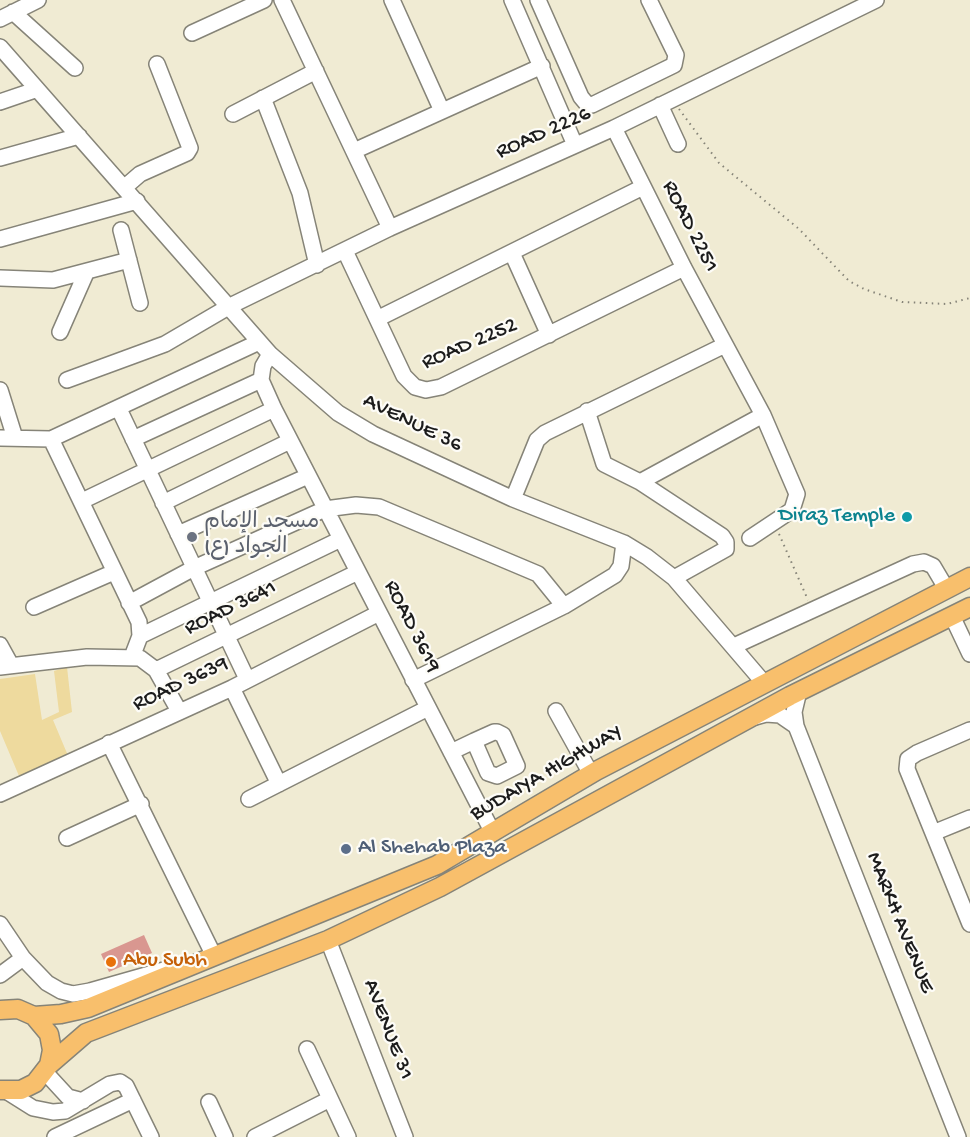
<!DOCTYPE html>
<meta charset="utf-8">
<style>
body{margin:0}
canvas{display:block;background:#f0ebd3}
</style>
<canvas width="970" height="1137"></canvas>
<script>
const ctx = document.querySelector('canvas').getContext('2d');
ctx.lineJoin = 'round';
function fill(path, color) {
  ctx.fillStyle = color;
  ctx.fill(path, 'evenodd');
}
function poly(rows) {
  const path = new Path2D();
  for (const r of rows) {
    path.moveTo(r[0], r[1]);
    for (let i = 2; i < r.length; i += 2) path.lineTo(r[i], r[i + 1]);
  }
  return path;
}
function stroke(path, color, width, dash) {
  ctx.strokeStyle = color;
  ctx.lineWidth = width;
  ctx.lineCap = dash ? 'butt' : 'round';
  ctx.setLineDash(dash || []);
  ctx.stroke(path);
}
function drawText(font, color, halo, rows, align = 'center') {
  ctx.font = font + ' "Gochi Hand","Playpen Sans Arabic",sans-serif';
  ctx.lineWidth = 4.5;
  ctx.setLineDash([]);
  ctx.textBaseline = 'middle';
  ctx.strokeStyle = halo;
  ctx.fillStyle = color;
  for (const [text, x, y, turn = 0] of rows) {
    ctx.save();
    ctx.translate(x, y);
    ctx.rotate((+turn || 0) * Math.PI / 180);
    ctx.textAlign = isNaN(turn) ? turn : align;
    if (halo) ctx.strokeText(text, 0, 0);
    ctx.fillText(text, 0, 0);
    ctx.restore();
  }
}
fill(poly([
 [67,667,72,712,53,720,69,758,22,783,0,731,0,679,35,674,42,720,59,712,54,671]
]), '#eeda9e');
fill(poly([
 [144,935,152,953,109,972,101,954]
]), '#d99790');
const minor = poly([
 [282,0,390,228],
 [392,0,442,111],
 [512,0,575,145],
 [538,0,581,97,586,103,592,105,674,65,676,55,649,0],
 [13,12,75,68],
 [0,19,38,0],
 [192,33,264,0],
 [0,47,270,354,338,413,373,434,513,499,624,543,647,557,674,578,764,683],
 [263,98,300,193,317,265],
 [0,102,35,90],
 [660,105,678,144],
 [233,114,316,71],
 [614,128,684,268,763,415,797,494,792,510,750,538],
 [354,151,542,66],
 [0,158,79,136],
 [125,187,140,174,187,153,190,148,157,64],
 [121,230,140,303],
 [0,239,137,201],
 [345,251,404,376,415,387,426,390,441,387,684,268],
 [512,253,549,335],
 [0,278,53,280,129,260],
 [379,318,643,187],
 [60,332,86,273],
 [270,354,263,366,261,380,274,409,493,833],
 [67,380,165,344,230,306,390,228,614,128,876,0],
 [0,390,15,438],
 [119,409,247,679],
 [587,411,604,464,640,482,722,536,726,542,726,549,674,578],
 [0,438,51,439,259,342],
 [51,439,139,622,140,636,132,657],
 [133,439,261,380],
 [640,482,763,415],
 [513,499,537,440,545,433,725,345],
 [82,501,274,409],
 [163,503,290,441],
 [178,534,308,476],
 [129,603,194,568,325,509,356,505,379,507,538,574,564,606],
 [34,607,114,572],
 [952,616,970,654],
 [140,636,341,539],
 [0,645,11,665],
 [734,646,913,564,924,562,933,566,946,588],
 [0,667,87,657,140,658,156,670,179,711],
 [156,670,358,572],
 [413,680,564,606,615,575,621,566,624,543],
 [232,688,279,784],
 [799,691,794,712,796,726,958,1137],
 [556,711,591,774],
 [755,717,766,714,780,715,796,726],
 [970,730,917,753,908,759,907,769,970,924],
 [109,743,214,956,204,959],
 [451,752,474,741,494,732,497,732,503,735,517,766,497,776,488,773,474,741],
 [0,794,232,688,379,613],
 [249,799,428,708],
 [933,833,970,818],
 [67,838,141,804],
 [0,924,23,958,47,983,61,991,73,994,90,991,164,970],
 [328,940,405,1137],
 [0,975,23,958],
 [307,1049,348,1137],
 [45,1072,68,1097,83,1101],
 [6,1091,33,1108,53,1112,65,1111,110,1084,120,1082,126,1086,151,1137],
 [209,1102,225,1137],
 [55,1137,133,1100],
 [255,1137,330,1099]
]);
const major = poly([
 [0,1010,18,1009,34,1016,49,1034,52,1050,49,1065,35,1083,21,1090,0,1090],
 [34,1016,61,1014,88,1008,437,865,596,771,970,577],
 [49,1065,86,1033,328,940,440,887,790,696,970,607]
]);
stroke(minor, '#868478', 18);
stroke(major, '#868478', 21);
stroke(poly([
 [679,109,719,163,799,229,849,281,864,289,902,302,947,304,970,298],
 [779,534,808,600]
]), '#868478', 2, [1.5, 4.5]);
stroke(minor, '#fff', 15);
stroke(major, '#f8bf6c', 18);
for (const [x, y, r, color] of [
 [907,517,6,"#0f9aa8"],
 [192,537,6,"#6b7280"],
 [346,849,6,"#5c6f8a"],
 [111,962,6,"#e8710a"]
]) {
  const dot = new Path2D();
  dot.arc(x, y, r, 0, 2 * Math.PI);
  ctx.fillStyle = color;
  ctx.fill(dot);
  stroke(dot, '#fdfcf7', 2);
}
drawText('22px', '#1c1c1c', '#fdfcf7', [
 ["ROAD 2226",544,134,-24],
 ["ROAD 2251",689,227,63],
 ["ROAD 2252",470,345,-23],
 ["AVENUE 36",412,424,26],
 ["ROAD 3641",231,609,-26],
 ["ROAD 3619",411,627,63],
 ["ROAD 3639",181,685,-25],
 ["BUDAIYA HIGHWAY",547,774,-30],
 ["MARKH AVENUE",899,923,68],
 ["AVENUE 31",387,1030,69]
]);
drawText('22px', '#0d838f', '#fdfcf7', [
 ["Diraz Temple",895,517]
], 'right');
drawText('22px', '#5b616d', '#fdfcf7', [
 ["مسجد الإمام",204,524],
 ["الجواد (ع)",204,549]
], 'left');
drawText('22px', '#4e5e75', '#fdfcf7', [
 ["Al Shehab Plaza",358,849]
], 'left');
drawText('22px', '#c56008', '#fdfcf7', [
 ["Abu Subh",123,962]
], 'left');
</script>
